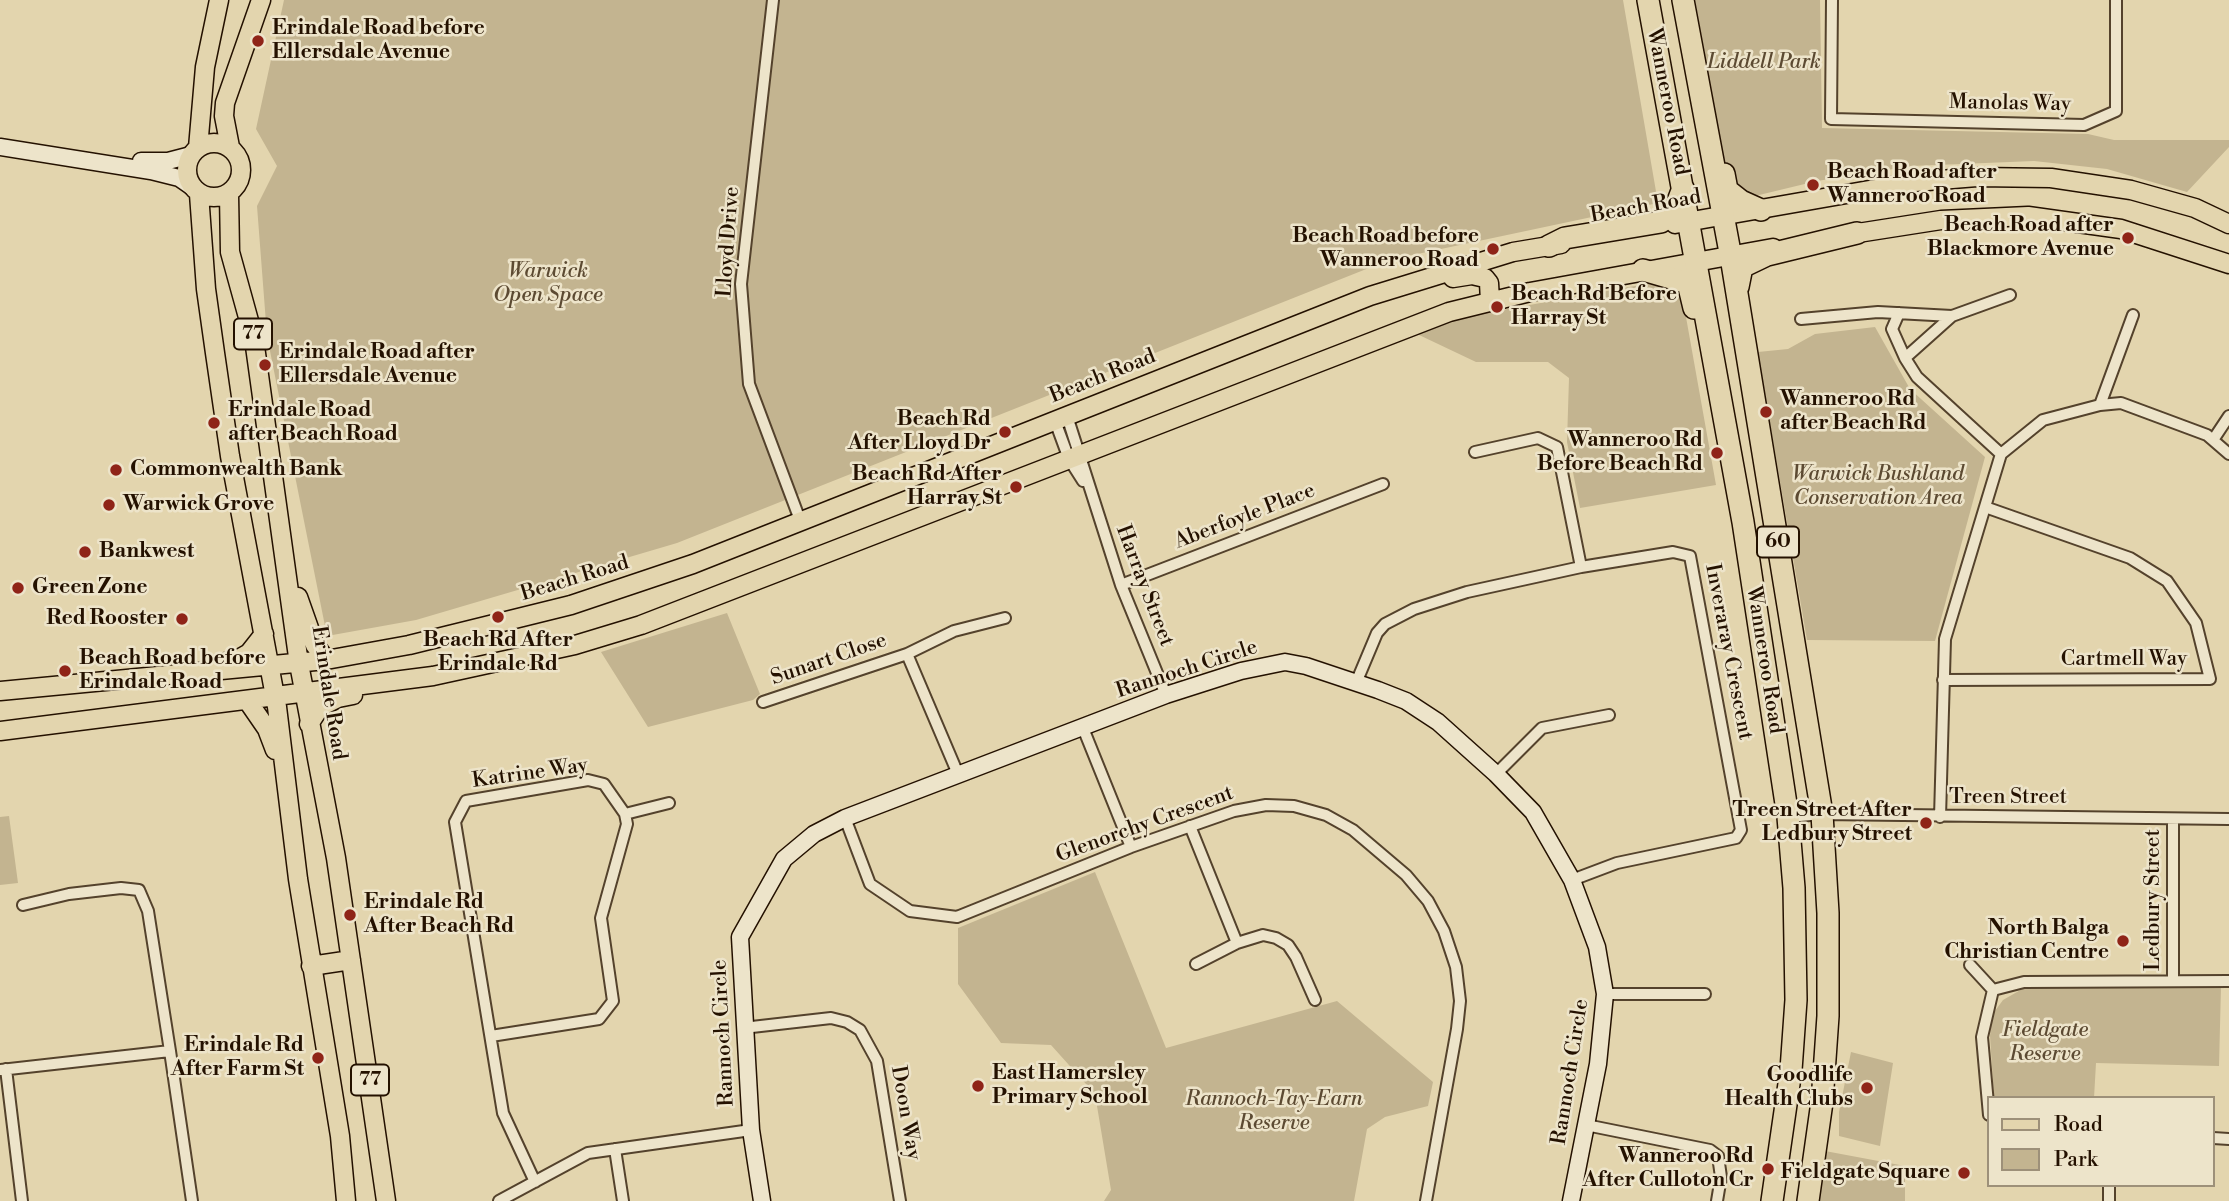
<!DOCTYPE html>
<style>
body{margin:0}
#map{position:relative;width:2229px;height:1201px;overflow:hidden;background:#e3d5ae;font-family:"Libre Bodoni",serif}
canvas{display:block}
.legend{position:absolute;left:1987px;top:1096px;width:228px;height:91px;box-sizing:border-box;background:#ede4ca;border:2px solid #9d9079;margin:0;padding:9px 12px;list-style:none;font-size:21px;color:#241100}
.legend li{display:flex;align-items:center;gap:14px;height:35px}
.legend b{width:35px;border:2px solid #9d9079}
</style>
<div id="map">
<canvas width="2229" height="1201"></canvas>
<ul class="legend">
<li><b style="height:9px;background:#e3d5ae"></b>Road</li>
<li><b style="height:19px;background:#c3b490"></b>Park</li>
</ul>
</div>
<script>
const ctx = document.querySelector('canvas').getContext('2d');
ctx.lineJoin = 'round';
function fill(path, color) {
  ctx.fillStyle = color;
  ctx.fill(path, 'evenodd');
}
function poly(rows) {
  const path = new Path2D();
  for (const r of rows) {
    if (r.length === 3) {
      path.moveTo(r[0] + r[2], r[1]);
      path.arc(r[0], r[1], r[2], 0, 2 * Math.PI);
      continue;
    }
    path.moveTo(r[0], r[1]);
    for (let i = 2; i < r.length; i += 2) path.lineTo(r[i], r[i + 1]);
  }
  return path;
}
function stroke(path, color, width, dash) {
  ctx.strokeStyle = color;
  ctx.lineWidth = width;
  ctx.lineCap = dash ? 'butt' : 'round';
  ctx.setLineDash(dash || []);
  ctx.stroke(path);
}
function drawText(font, color, halo, rows, align = 'center') {
  ctx.font = font + ' "Libre Bodoni",serif';
  ctx.lineWidth = 5;
  ctx.setLineDash([]);
  ctx.textBaseline = 'middle';
  ctx.strokeStyle = halo;
  ctx.fillStyle = color;
  for (const [text, x, y, turn = 0] of rows) {
    ctx.save();
    ctx.translate(x, y);
    ctx.rotate((+turn || 0) * Math.PI / 180);
    ctx.textAlign = isNaN(turn) ? turn : align;
    if (halo) ctx.strokeText(text, 0, 0);
    ctx.fillText(text, 0, 0);
    ctx.restore();
  }
}
fill(poly([
 [284,0,1623,0,1658,203,1389,260,677,543,416,620,327,636,267,336,257,206,277,166,256,129],
 [1695,0,1820,0,1822,128,2088,134,2114,140,2229,140,2229,147,2187,192,2107,169,2034,161,1912,166,1817,181,1755,196,1728,180],
 [1679,278,1716,485,1580,508,1567,442,1569,378,1548,362,1476,362,1417,334,1452,319],
 [1875,327,1910,389,1985,457,1935,641,1807,640,1758,352,1788,349,1815,334],
 [727,613,760,694,753,700,648,727,601,652],
 [9,816,18,883,0,885,0,817],
 [1095,872,1166,1048,1337,1001,1433,1082,1428,1106,1385,1117,1367,1129,1354,1201,1104,1201,1111,1190,1095,1094,1051,1045,1001,1043,958,984,958,928],
 [2221,986,2219,1066,2096,1063,2094,1098,1994,1098,1990,1036,1992,1015,2003,1000,2024,988],
 [1851,1052,1893,1063,1880,1146,1839,1136,1839,1112],
 [1825,1151,1905,1166,1905,1201,1817,1201]
]), '#c3b490');
const street = poly([
 [773,0,741,284,749,384,800,520],
 [1832,0,1831,119,2084,125,2116,111,2116,0],
 [1899,313,1892,329,1905,358],
 [1801,319,1878,312,1952,316],
 [2100,405,2133,315],
 [1067,416,1121,585,1166,695],
 [1055,421,1069,459,1083,481],
 [2213,440,2229,416],
 [1475,452,1538,438,1557,447,1581,567],
 [2001,454,1917,377,1905,358,1952,316,2010,295],
 [1121,585,1383,484],
 [907,654,958,774],
 [1943,680,2210,679,2196,623,2167,581,2130,558,1985,507],
 [1356,683,1377,633,1385,624,1414,609,1467,592,1581,567,1673,552,1690,556,1741,830,1736,838,1617,863,1572,880],
 [763,702,907,654,954,631,1005,618],
 [1083,728,1131,847],
 [1496,774,1542,728,1609,715],
 [625,814,669,803],
 [1788,817,1822,814,2229,819],
 [1940,817,1945,639,2001,454,2043,420,2100,405,2121,403,2207,435,2229,454],
 [845,818,870,884,910,911,957,917,1131,847,1234,811,1266,805,1294,806,1326,815,1353,830,1406,875,1428,901,1444,931,1456,967,1460,1001,1457,1029,1426,1201],
 [2173,819,2173,981],
 [1190,826,1237,943],
 [23,905,69,894,121,888,139,890,148,911,170,1051],
 [1196,964,1237,943,1263,935,1276,938,1288,945,1296,957,1315,1000],
 [1970,965,1993,990],
 [1993,990,2024,982,2229,981],
 [1605,994,1705,994],
 [743,1028,831,1018,847,1022,860,1030,877,1061,900,1201],
 [491,1036,599,1019,613,1001,601,918,627,824,625,814,604,784,588,780,466,801,455,822,503,1113,535,1182],
 [6,1069,22,1201],
 [0,1070,170,1051,192,1201],
 [1989,1115,1982,1037,1993,990],
 [1586,1125,1710,1150,1718,1156,1721,1177,1717,1201],
 [2213,1138,2229,1139],
 [615,1149,623,1201],
 [499,1201,588,1153,751,1130],
 [2109,1201,2109,1185]
]);
const secondary = poly([
 [0,147,151,171,179,178,192,187],
 [141,161,168,161,191,155],
 [762,1201,751,1130,740,937,784,859,814,834,845,818,1166,695,1241,671,1285,662,1306,666,1378,690,1406,701,1438,722,1496,774,1533,812,1572,880,1597,947,1605,994,1598,1064,1571,1201]
]);
const primary = poly([
 [214,170,27],
 [230,147,224,116,225,103,261,0],
 [198,148,205,67,219,0],
 [199,194,206,289,215,353,230,456,277,707,298,879,340,1136,346,1201],
 [229,194,230,252,254,339,299,664,336,858,386,1201],
 [1675,224,1915,182,1977,177,2051,178,2131,190,2195,208,2229,224],
 [1845,235,1941,220,2028,216,2121,229,2229,264],
 [1453,278,1472,275,1485,278,1489,283,1490,301],
 [298,597,315,645,326,660],
 [220,663,235,661,249,653,264,634],
 [0,691,326,660,409,645,571,605,693,564,1370,296,1513,252,1561,244],
 [247,700,267,729,275,750],
 [309,724,320,707,338,698,353,695],
 [0,731,433,676,575,645,641,625,1449,312,1530,292,1773,248],
 [311,966,351,960]
]);
const highway = poly([
 [1648,0,1743,522,1788,817,1794,888,1796,1000,1791,1070,1772,1201],
 [1683,0,1732,263,1822,814,1828,913,1828,1016,1822,1102,1808,1201],
 [1724,174,1727,190,1741,201,1761,210],
 [1549,246,1565,238,1661,222,1674,212,1683,188],
 [1643,270,1688,283,1694,308],
 [1738,287,1742,267,1767,255,1857,233]
]);
stroke(street, '#54422c', 14);
stroke(secondary, '#241100', 19);
stroke(primary, '#241100', 21);
stroke(highway, '#241100', 24);
stroke(street, '#ede4ca', 10);
stroke(secondary, '#ede4ca', 16);
stroke(primary, '#e3d5ae', 18);
stroke(highway, '#e3d5ae', 21);
for (const [x, y, r, color] of [
 [258,41,7,"#8f2418"],
 [1813,185,7,"#8f2418"],
 [2128,238,7,"#8f2418"],
 [1493,249,7,"#8f2418"],
 [1497,307,7,"#8f2418"],
 [265,365,7,"#8f2418"],
 [1766,412,7,"#8f2418"],
 [214,423,7,"#8f2418"],
 [1005,432,7,"#8f2418"],
 [1717,453,7,"#8f2418"],
 [116,470,7,"#8f2418"],
 [1016,487,7,"#8f2418"],
 [109,505,7,"#8f2418"],
 [85,552,7,"#8f2418"],
 [18,588,7,"#8f2418"],
 [498,617,7,"#8f2418"],
 [182,619,7,"#8f2418"],
 [65,671,7,"#8f2418"],
 [1926,823,7,"#8f2418"],
 [350,915,7,"#8f2418"],
 [2123,941,7,"#8f2418"],
 [318,1058,7,"#8f2418"],
 [978,1086,7,"#8f2418"],
 [1867,1088,7,"#8f2418"],
 [1768,1169,7,"#8f2418"],
 [1964,1173,7,"#8f2418"]
]) {
  const dot = new Path2D();
  dot.arc(x, y, r, 0, 2 * Math.PI);
  ctx.fillStyle = color;
  ctx.fill(dot);
  stroke(dot, '#ede4ca', 2.5);
}
for (const [x, y, w] of [
 [253,334,38],
 [1778,542,42],
 [370,1080,38]
]) {
  const box = new Path2D();
  box.roundRect(x - w / 2, y - 15.5, w, 31, 5);
  ctx.fillStyle = '#ede4ca';
  ctx.fill(box);
  stroke(box, '#241100', 2);
}
drawText('bold 19px', '#241100', null, [
 ["77",253,334],
 ["60",1778,542],
 ["77",370,1080]
]);
drawText('bold 21px', '#241100', '#ede4ca', [
 ["Erindale Road before",272,29],
 ["Ellersdale Avenue",272,53],
 ["Beach Road after",1827,173],
 ["Wanneroo Road",1827,197],
 ["Beach Road after",2114,226,"right"],
 ["Blackmore Avenue",2114,250,"right"],
 ["Beach Road before",1479,237,"right"],
 ["Wanneroo Road",1479,261,"right"],
 ["Beach Rd Before",1511,295],
 ["Harray St",1511,319],
 ["Erindale Road after",279,353],
 ["Ellersdale Avenue",279,377],
 ["Wanneroo Rd",1780,400],
 ["after Beach Rd",1780,424],
 ["Erindale Road",228,411],
 ["after Beach Road",228,435],
 ["Beach Rd",991,420,"right"],
 ["After Lloyd Dr",991,444,"right"],
 ["Wanneroo Rd",1703,441,"right"],
 ["Before Beach Rd",1703,465,"right"],
 ["Commonwealth Bank",130,470],
 ["Beach Rd After",1002,475,"right"],
 ["Harray St",1002,499,"right"],
 ["Warwick Grove",123,505],
 ["Bankwest",99,552],
 ["Green Zone",32,588],
 ["Red Rooster",168,619,"right"],
 ["Beach Rd After",498,641,"center"],
 ["Erindale Rd",498,665,"center"],
 ["Beach Road before",79,659],
 ["Erindale Road",79,683],
 ["Treen Street After",1912,811,"right"],
 ["Ledbury Street",1912,835,"right"],
 ["Erindale Rd",364,903],
 ["After Beach Rd",364,927],
 ["North Balga",2109,929,"right"],
 ["Christian Centre",2109,953,"right"],
 ["Erindale Rd",304,1046,"right"],
 ["After Farm St",304,1070,"right"],
 ["East Hamersley",992,1074],
 ["Primary School",992,1098],
 ["Goodlife",1853,1076,"right"],
 ["Health Clubs",1853,1100,"right"],
 ["Wanneroo Rd",1754,1157,"right"],
 ["After Culloton Cr",1754,1181,"right"],
 ["Fieldgate Square",1950,1173,"right"]
], 'left');
drawText('italic 21px', '#5c4a32', '#ede4ca', [
 ["Liddell Park",1764,63],
 ["Warwick",548,272],
 ["Open Space",548,296],
 ["Warwick Bushland",1878,475],
 ["Conservation Area",1878,499],
 ["Fieldgate",2045,1031],
 ["Reserve",2045,1055],
 ["Rannoch-Tay-Earn",1274,1100],
 ["Reserve",1274,1124]
]);
drawText('21px', '#241100', '#ede4ca', [
 ["Wanneroo Road",1667,102,79],
 ["Manolas Way",2010,104,1],
 ["Beach Road",1646,207,-10],
 ["Lloyd Drive",729,242,-86],
 ["Beach Road",1103,377,-22],
 ["Aberfoyle Place",1245,517,-21],
 ["Beach Road",575,579,-17],
 ["Harray Street",1144,586,69],
 ["Inveraray Crescent",1728,652,79],
 ["Sunart Close",829,660,-19],
 ["Wanneroo Road",1764,660,81],
 ["Cartmell Way",2124,660],
 ["Rannoch Circle",1187,670,-18],
 ["Erindale Road",328,693,81],
 ["Katrine Way",530,774,-8],
 ["Treen Street",2008,798],
 ["Glenorchy Crescent",1145,825,-20],
 ["Ledbury Street",2154,900,-90],
 ["Rannoch Circle",724,1033,-93],
 ["Rannoch Circle",1571,1072,-81],
 ["Doon Way",905,1113,80]
]);
</script>
